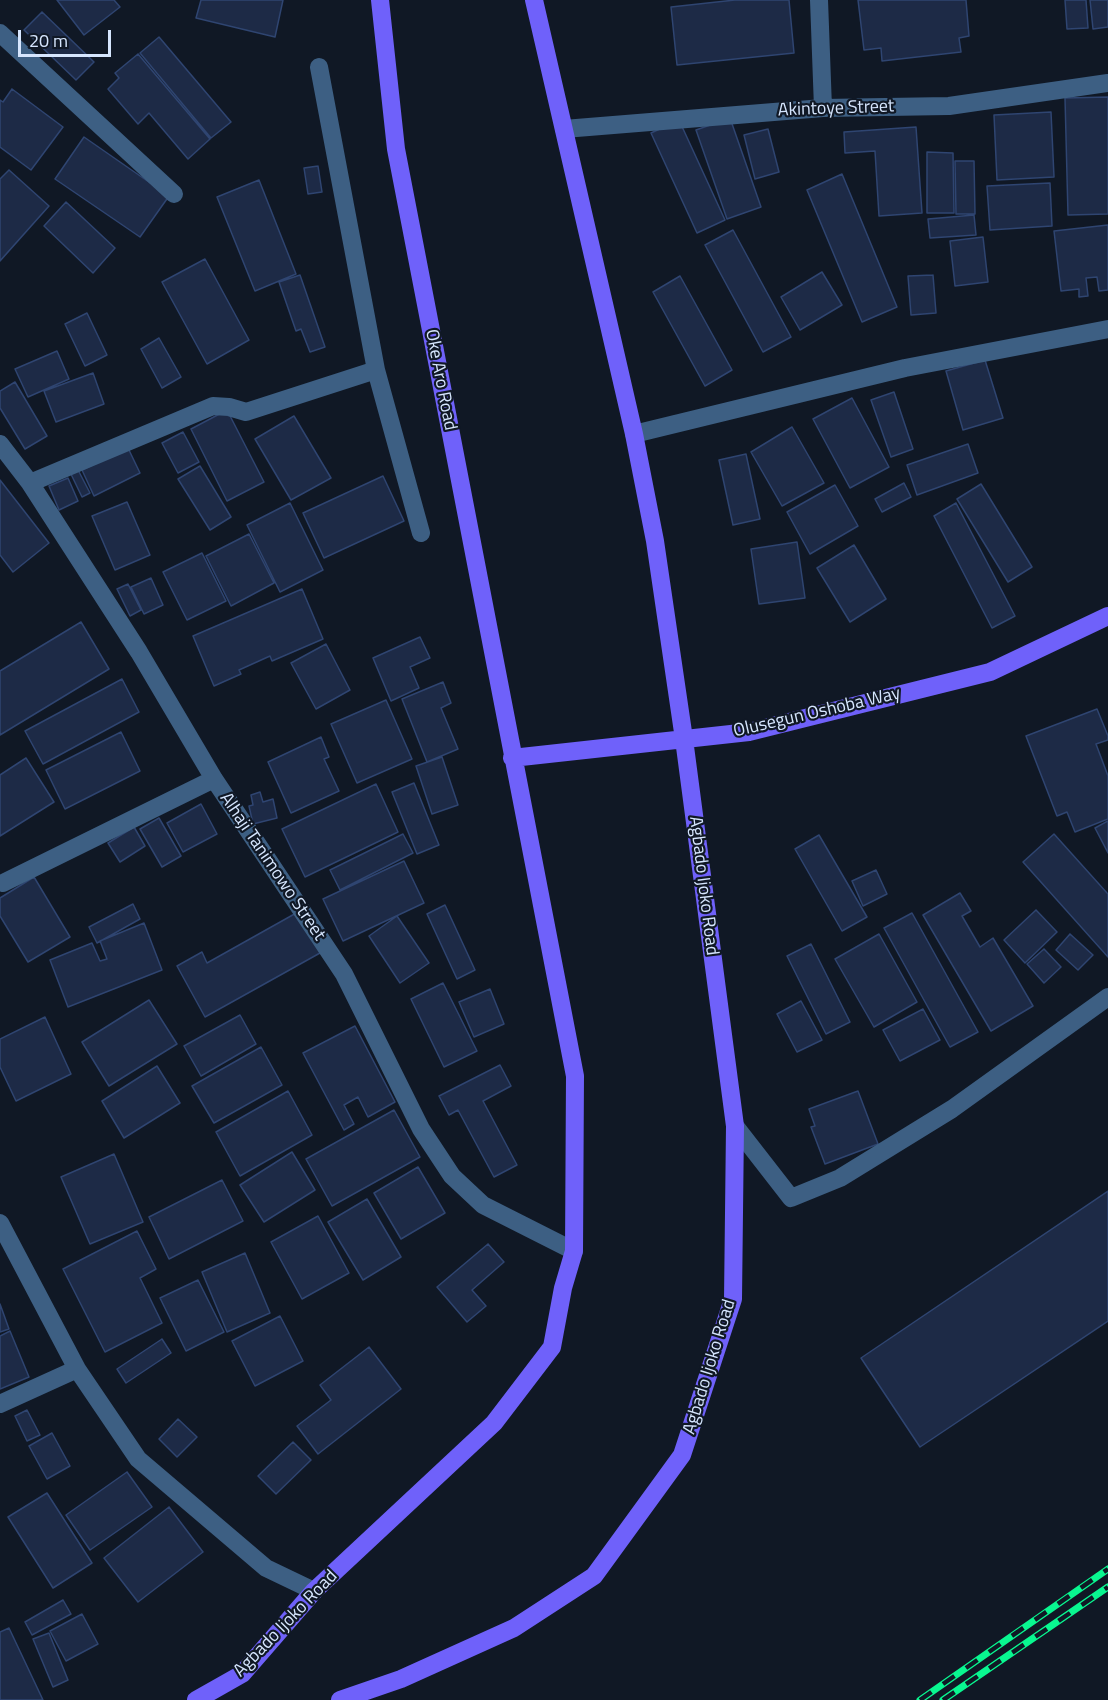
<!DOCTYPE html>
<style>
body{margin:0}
#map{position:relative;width:1108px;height:1700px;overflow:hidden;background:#101825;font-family:"Titillium Web",sans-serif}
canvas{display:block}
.scale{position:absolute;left:18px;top:30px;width:93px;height:27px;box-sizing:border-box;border:3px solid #d6e6fe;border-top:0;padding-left:8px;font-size:18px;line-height:21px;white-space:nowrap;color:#d6e6fe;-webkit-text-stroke:4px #101825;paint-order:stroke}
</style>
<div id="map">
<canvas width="1108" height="1700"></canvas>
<div class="scale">20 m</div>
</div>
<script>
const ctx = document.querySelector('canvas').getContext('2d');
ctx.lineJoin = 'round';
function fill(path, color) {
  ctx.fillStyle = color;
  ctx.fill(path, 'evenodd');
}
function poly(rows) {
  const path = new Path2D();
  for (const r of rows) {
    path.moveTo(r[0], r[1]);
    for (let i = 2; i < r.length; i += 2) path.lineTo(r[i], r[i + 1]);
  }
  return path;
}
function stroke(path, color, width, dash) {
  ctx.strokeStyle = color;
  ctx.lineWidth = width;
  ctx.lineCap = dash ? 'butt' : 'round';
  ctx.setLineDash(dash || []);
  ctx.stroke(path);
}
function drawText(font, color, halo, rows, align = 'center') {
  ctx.font = font + ' "Titillium Web",sans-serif';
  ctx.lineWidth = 4.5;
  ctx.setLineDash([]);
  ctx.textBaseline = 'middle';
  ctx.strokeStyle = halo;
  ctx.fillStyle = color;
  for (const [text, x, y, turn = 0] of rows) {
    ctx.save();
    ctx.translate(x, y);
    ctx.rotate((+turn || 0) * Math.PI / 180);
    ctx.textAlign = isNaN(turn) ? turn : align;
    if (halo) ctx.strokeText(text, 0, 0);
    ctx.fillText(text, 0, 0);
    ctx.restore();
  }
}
const building = poly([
 [57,0,114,0,120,7,84,35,57,0],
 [201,0,283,0,275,37,196,18,201,0],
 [735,0,789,0,794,53,677,65,671,7,735,0],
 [858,0,966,0,969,36,959,38,961,52,882,61,881,48,864,50,858,0],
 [1065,0,1086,0,1088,28,1067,29,1065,0],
 [1090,0,1108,0,1108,27,1093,29,1090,0],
 [42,12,94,62,76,80,24,30,42,12],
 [159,37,231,122,211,138,140,53,159,37],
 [138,54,210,139,188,159,149,113,138,124,108,89,119,78,115,73,138,54],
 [12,89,63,127,31,170,0,147,0,100,3,102,12,89],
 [1108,97,1108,214,1068,215,1065,98,1108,97],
 [1051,112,1054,177,997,180,994,115,1051,112],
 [730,118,761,207,727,219,696,130,730,118],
 [679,120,725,220,697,233,651,133,679,120],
 [916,127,922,213,879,216,875,151,845,153,844,132,916,127],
 [768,129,779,172,755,179,744,135,768,129],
 [84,137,169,196,140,237,55,179,84,137],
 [927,152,953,153,954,213,927,213,927,152],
 [955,161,974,161,975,214,956,214,955,161],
 [318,166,322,192,308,194,304,168,318,166],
 [9,170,49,206,0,261,0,179,9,170],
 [842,174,897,307,862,322,807,190,842,174],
 [259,180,296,274,255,291,217,197,259,180],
 [1050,183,1052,226,990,230,987,186,1050,183],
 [66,202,115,248,93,273,44,226,66,202],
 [974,215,976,235,930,238,928,219,974,215],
 [1108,225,1108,290,1099,291,1097,277,1086,278,1088,296,1079,297,1079,289,1061,291,1054,231,1108,225],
 [733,230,791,337,763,352,705,245,733,230],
 [983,237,988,282,955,286,950,241,983,237],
 [205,259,249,340,207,364,162,282,205,259],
 [822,272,842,305,800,330,781,297,822,272],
 [300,275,325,347,310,352,301,329,296,331,279,282,300,275],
 [933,275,936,313,911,315,908,276,933,275],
 [680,276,732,370,705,386,653,292,680,276],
 [87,313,107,355,85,366,65,324,87,313],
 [159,338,181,377,162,388,141,349,159,338],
 [57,351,69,379,28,397,15,369,57,351],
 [985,360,1003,418,963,430,946,371,985,360],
 [93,373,104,404,56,422,44,391,93,373],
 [15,382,47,436,25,449,0,408,0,391,15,382],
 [894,392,913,449,891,457,871,400,894,392],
 [852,398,889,467,850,488,813,419,852,398],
 [227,410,264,482,227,501,191,429,227,410],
 [294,416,331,478,291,500,255,439,294,416],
 [792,427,824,483,782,506,751,452,792,427],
 [183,432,199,462,178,473,162,443,183,432],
 [968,444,978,473,917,495,907,465,968,444],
 [128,448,140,473,94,496,82,470,128,448],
 [746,454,760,519,733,525,719,460,746,454],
 [76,466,90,493,82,497,69,470,76,466],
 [200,466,231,517,210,530,178,479,200,466],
 [383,476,404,521,324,558,303,513,383,476],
 [68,478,78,501,59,510,49,486,68,478],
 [0,480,49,543,13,572,0,555,0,480],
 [904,483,911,497,882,512,875,499,904,483],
 [981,484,1032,567,1008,582,957,499,981,484],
 [835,485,858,526,810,554,787,512,835,485],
 [127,502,150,555,115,570,92,516,127,502],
 [290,503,323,570,280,592,247,525,290,503],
 [956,503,1015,616,992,628,934,516,956,503],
 [249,534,274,583,231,606,206,556,249,534],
 [797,542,805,598,759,604,751,549,797,542],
 [854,545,886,599,850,622,817,568,854,545],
 [202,553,226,601,187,620,163,572,202,553],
 [151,578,163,605,144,614,131,587,151,578],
 [128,584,141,610,130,616,117,589,128,584],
 [302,589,323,639,272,661,270,656,239,670,241,674,214,686,193,636,302,589],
 [81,622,109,669,0,735,0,671,81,622],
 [420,637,430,658,410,667,419,688,391,701,373,658,420,637],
 [326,644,350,690,316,709,291,663,326,644],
 [122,679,139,712,43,764,25,731,122,679],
 [443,682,451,703,441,708,458,749,427,762,402,699,443,682],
 [386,700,412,759,357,783,331,724,386,700],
 [1097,709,1108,736,1108,740,1096,744,1108,776,1108,819,1075,832,1067,812,1057,816,1026,736,1097,709],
 [121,732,140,771,65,809,46,770,121,732],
 [321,737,329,757,324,759,339,791,291,813,268,762,321,737],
 [442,757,458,805,432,814,416,766,442,757],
 [26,758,54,802,0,836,0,775,26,758],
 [414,783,439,845,417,854,392,792,414,783],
 [376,784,398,832,305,877,282,829,376,784],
 [260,792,263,802,273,799,277,818,253,824,249,806,253,805,251,795,260,792],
 [201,804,217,834,183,852,167,823,201,804],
 [159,818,181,856,162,867,140,829,159,818],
 [1108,821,1108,853,1095,828,1108,821],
 [134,827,145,846,120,862,108,843,134,827],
 [403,834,413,853,340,890,330,870,403,834],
 [1054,834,1108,894,1108,957,1023,862,1054,834],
 [819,835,867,917,842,931,795,849,819,835],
 [404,861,424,903,343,941,323,899,404,861],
 [876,870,887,894,863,906,852,881,876,870],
 [34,877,70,937,28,962,0,916,0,898,34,877],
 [960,893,971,911,962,916,980,947,993,938,1033,1006,991,1031,923,915,960,893],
 [133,904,140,919,97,943,89,927,133,904],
 [445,905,475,970,457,979,427,914,445,905],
 [1036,910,1057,932,1025,963,1004,940,1036,910],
 [298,912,320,953,205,1017,177,966,202,952,207,963,298,912],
 [912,913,978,1032,950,1047,884,928,912,913],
 [397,916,429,963,400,983,369,936,397,916],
 [144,923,162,970,68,1007,50,960,92,943,100,961,107,959,100,941,144,923],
 [879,934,917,1002,874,1027,835,959,879,934],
 [1070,934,1093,955,1078,970,1056,950,1070,934],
 [811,944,850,1022,826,1034,787,956,811,944],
 [1044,949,1061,967,1044,983,1027,964,1044,949],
 [443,983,477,1051,444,1067,411,999,443,983],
 [490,989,504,1024,474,1037,459,1002,490,989],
 [149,1000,177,1044,109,1086,82,1042,149,1000],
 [801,1001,822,1040,797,1052,777,1014,801,1001],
 [923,1009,940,1040,900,1061,883,1030,923,1009],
 [240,1015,256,1044,201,1076,184,1046,240,1015],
 [45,1017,71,1074,16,1101,0,1067,0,1039,45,1017],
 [355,1026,395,1102,368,1117,358,1097,344,1105,354,1124,344,1130,303,1053,355,1026],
 [261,1047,282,1085,214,1123,192,1086,261,1047],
 [500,1065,511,1086,483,1101,517,1165,494,1177,458,1110,449,1115,439,1096,500,1065],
 [157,1066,180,1103,124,1138,102,1101,157,1066],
 [288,1091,312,1135,240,1176,216,1132,288,1091],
 [858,1091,878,1144,825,1164,811,1127,815,1126,809,1109,858,1091],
 [394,1110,420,1157,332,1206,306,1159,394,1110],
 [292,1152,315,1190,264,1222,240,1185,292,1152],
 [114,1154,143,1222,90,1244,61,1177,114,1154],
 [418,1167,445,1213,401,1239,374,1193,418,1167],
 [222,1180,243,1221,169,1259,149,1217,222,1180],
 [1108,1191,1108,1321,920,1447,861,1358,1108,1191],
 [367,1199,401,1257,363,1280,328,1222,367,1199],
 [318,1216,349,1273,302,1299,271,1242,318,1216],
 [137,1231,156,1269,140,1278,162,1323,105,1352,63,1269,137,1231],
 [488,1244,504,1262,472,1290,486,1306,467,1322,437,1287,488,1244],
 [245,1253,270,1313,227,1332,202,1272,245,1253],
 [198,1280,224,1332,186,1351,160,1298,198,1280],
 [0,1304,9,1329,0,1332,0,1304],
 [280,1316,303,1361,255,1386,232,1341,280,1316],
 [10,1331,29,1377,0,1389,0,1336,10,1331],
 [162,1339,171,1353,126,1383,117,1369,162,1339],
 [369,1347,401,1389,318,1454,297,1426,331,1400,320,1385,369,1347],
 [27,1410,40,1435,27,1441,15,1416,27,1410],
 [178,1419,197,1437,177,1457,159,1439,178,1419],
 [52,1433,70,1466,47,1479,29,1446,52,1433],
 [293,1442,311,1460,276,1494,258,1476,293,1442],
 [127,1472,152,1507,90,1550,66,1515,127,1472],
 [47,1493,92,1563,53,1588,8,1517,47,1493],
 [169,1507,203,1552,138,1602,104,1558,169,1507],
 [63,1600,71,1614,32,1635,25,1622,63,1600],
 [82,1614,98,1644,66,1661,50,1631,82,1614],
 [9,1628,43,1700,0,1700,0,1632,9,1628],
 [49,1633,68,1680,53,1687,33,1639,49,1633]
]);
fill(building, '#1d2a46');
stroke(building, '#2f4571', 1.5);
stroke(poly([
 [819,0,823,108],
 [0,33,174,194],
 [319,67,376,370],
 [564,129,823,108,949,106,1108,83],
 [634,434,905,368,1108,329],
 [0,444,30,483,139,652,214,779,344,974,421,1129,452,1176,483,1205,574,1251],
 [30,483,213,406,229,407,246,412,376,370,421,533],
 [3,883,214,779],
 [735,1126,791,1198,840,1178,952,1109,1108,997],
 [0,1223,77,1369,138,1459,266,1568,314,1591],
 [0,1404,77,1369]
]), '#3d5f83', 18);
stroke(poly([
 [512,758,749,732,990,672,1108,616],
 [196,1700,242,1674,314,1591,494,1423,552,1347,563,1288,574,1251,575,1076,396,149,380,0],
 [340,1700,401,1679,514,1628,594,1576,682,1455,733,1299,735,1126,684,739,655,541,634,434,534,0]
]), '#6f61fa', 18);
const rail = poly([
 [920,1700,1108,1569],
 [943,1700,1108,1587]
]);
stroke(rail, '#09f790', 7);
stroke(rail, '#101825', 4.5, [14]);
drawText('18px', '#d6e6fe', '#101825', [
 ["Akintoye Street",836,109,-2],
 ["Oke Aro Road",440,380,79],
 ["Olusegun Oshoba Way",817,713,-13],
 ["Alhaji Tanimowo Street",272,867,56],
 ["Agbado Ijoko Road",703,886,83],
 ["Agbado Ijoko Road",710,1367,-73],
 ["Agbado Ijoko Road",286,1624,-46]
]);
</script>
